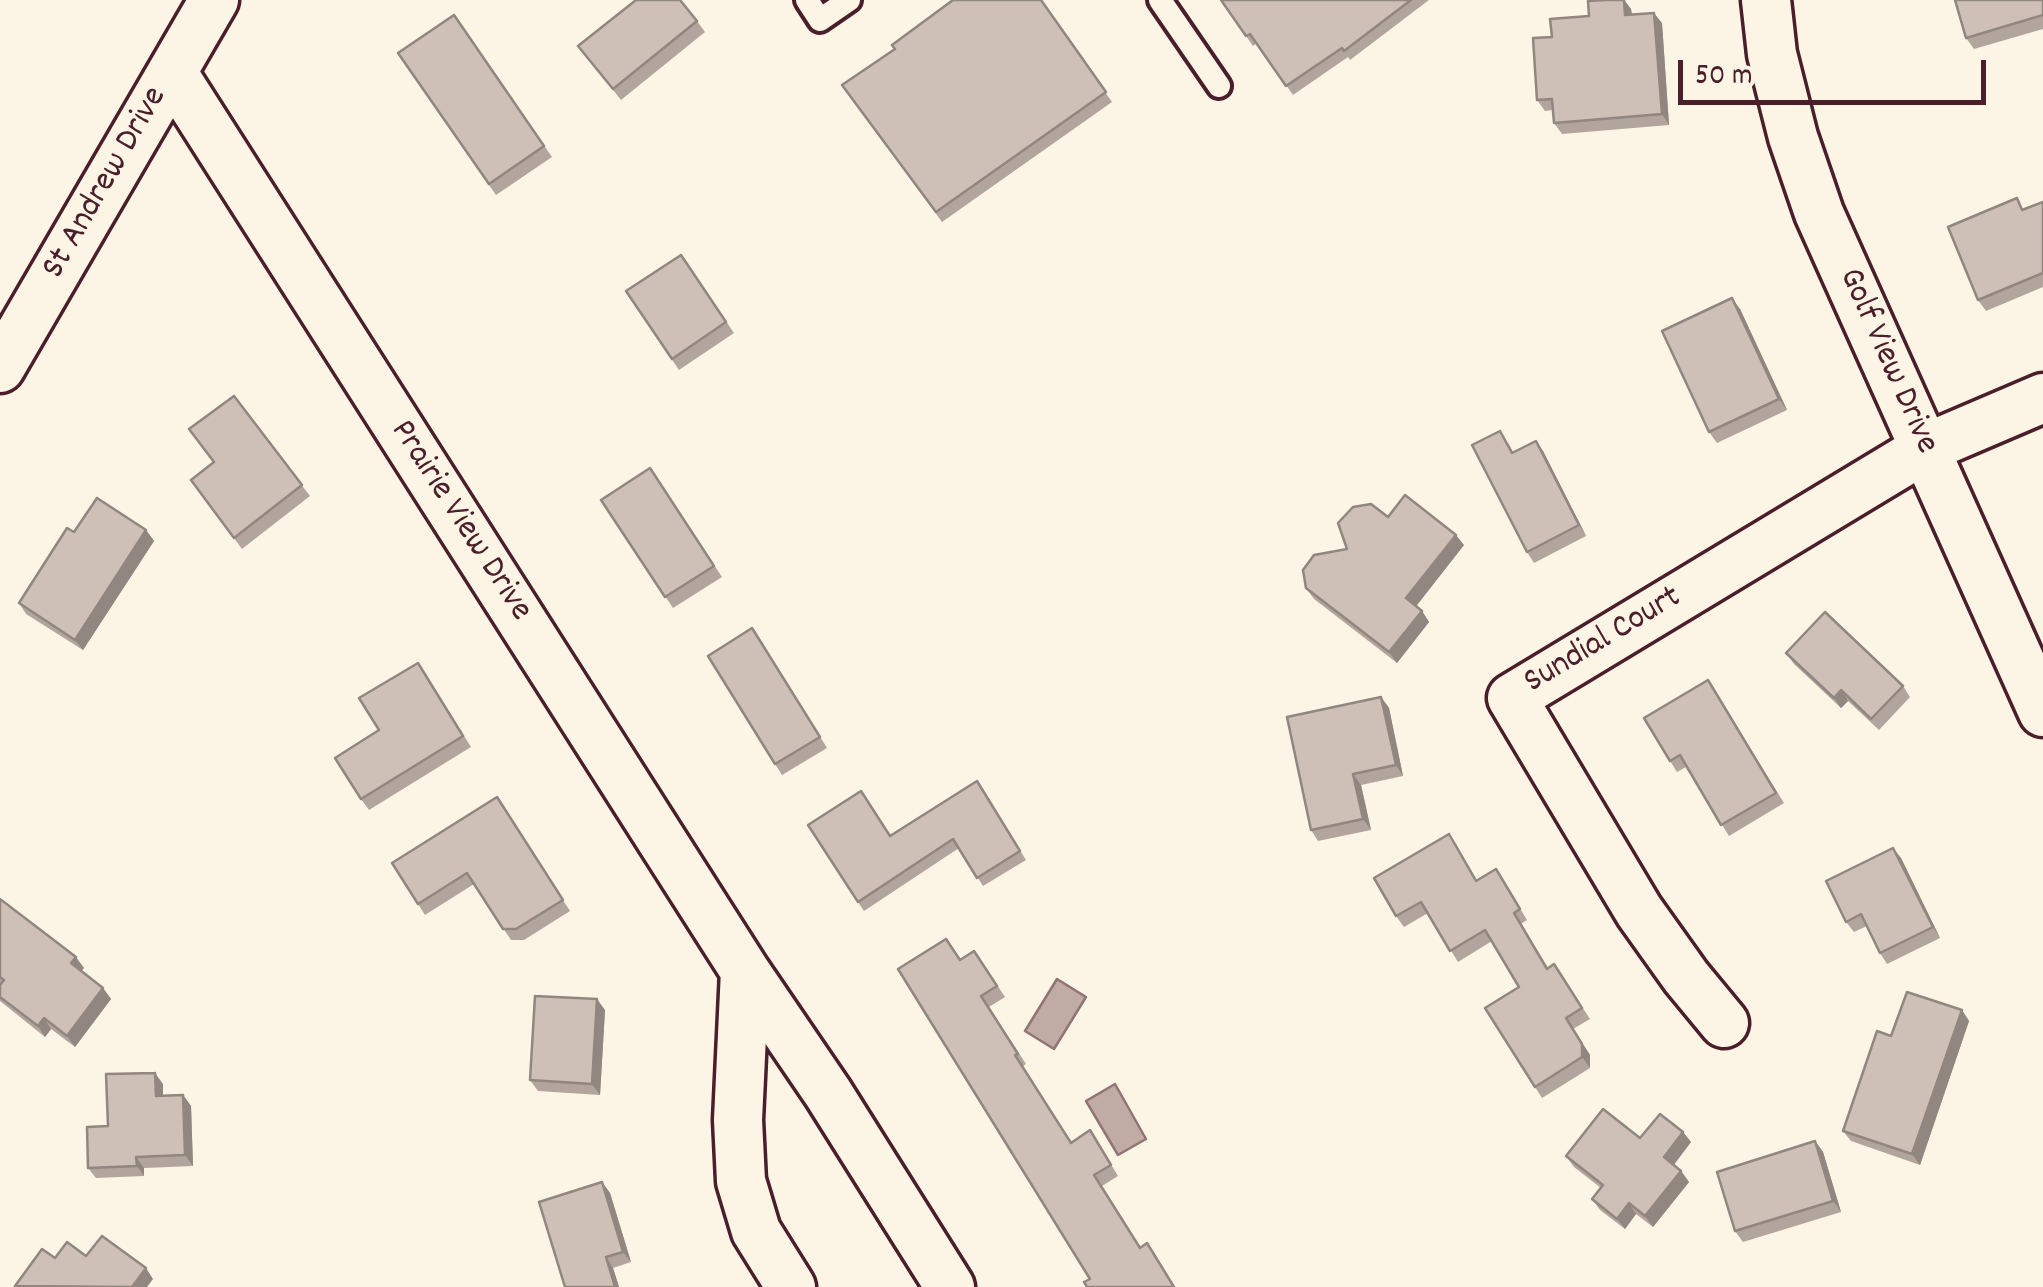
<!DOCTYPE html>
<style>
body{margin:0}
#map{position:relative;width:2043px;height:1287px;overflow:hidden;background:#fcf5e5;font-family:Dekko,sans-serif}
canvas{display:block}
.scale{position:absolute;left:1678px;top:60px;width:308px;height:45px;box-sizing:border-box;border:5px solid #4a1f2b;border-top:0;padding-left:12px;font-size:30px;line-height:35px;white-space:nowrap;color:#4a1f2b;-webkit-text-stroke:8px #fcf5e5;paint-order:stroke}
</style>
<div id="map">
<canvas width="2043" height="1287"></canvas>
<div class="scale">50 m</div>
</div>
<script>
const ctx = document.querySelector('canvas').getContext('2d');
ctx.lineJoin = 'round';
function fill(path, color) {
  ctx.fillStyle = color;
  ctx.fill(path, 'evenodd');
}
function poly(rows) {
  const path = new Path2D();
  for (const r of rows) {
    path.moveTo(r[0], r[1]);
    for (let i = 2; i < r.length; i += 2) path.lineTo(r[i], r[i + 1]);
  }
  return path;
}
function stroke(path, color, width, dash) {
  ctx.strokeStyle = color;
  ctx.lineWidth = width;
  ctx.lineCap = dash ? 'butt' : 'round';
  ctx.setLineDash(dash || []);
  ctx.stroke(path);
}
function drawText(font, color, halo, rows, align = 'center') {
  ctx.font = font + ' Dekko,sans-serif';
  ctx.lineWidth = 8;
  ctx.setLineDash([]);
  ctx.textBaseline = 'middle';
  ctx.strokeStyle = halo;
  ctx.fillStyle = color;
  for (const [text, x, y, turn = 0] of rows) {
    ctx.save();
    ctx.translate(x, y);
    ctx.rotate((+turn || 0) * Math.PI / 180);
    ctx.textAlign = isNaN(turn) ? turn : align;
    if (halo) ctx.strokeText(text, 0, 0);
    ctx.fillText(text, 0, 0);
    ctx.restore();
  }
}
const water = poly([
 [1057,979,1086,997,1054,1049,1025,1031,1057,979],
 [1115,1084,1146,1139,1118,1155,1086,1101,1115,1084]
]);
fill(water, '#c0aca5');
stroke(water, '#917474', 2.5);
const service = poly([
 [807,0,820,20,849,0],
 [1160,0,1219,86]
]);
const minor = poly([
 [1766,0,1772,54,1793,137,1819,213,2043,712],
 [172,72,745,971,738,1120,741,1181,756,1231,791,1287],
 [0,368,214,0],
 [745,971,828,1093,950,1287],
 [1724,1023,1686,977,1639,911,1512,698,1926,448,2043,398]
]);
stroke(service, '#4a1f2b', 30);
stroke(minor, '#4a1f2b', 55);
stroke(service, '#fcf5e5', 22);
stroke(minor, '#fcf5e5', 48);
fill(poly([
 [1041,0,1112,102,942,222,842,85],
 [1221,0,1429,0,1350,60,1348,57,1293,95,1257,43,1253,46],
 [1606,0,1624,0,1631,9,1632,14,1662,23,1669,125,1562,134,1554,123,1553,110,1545,111,1537,100,1552,37,1589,16],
 [2043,0,2043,29,1974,49,1966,38],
 [454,15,552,157,496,195,398,53],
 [697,21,705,32,621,100,578,46],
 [2043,202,2043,287,1986,311,1978,300,2025,209],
 [681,255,734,333,679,370,626,291],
 [1740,309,1787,410,1717,443,1709,432],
 [234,396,310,496,242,549,191,480,214,463],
 [1536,441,1543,451,1586,536,1534,563,1527,552,1508,442,1513,452],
 [650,468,722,577,673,608,601,500],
 [1388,517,1464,545,1416,606,1422,611,1429,622,1397,663,1314,599,1306,588,1347,549],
 [146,530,154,541,83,650,26,614,19,603,74,532],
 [760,639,827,748,782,775,775,764],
 [1786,653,1903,686,1910,697,1879,730,1848,701,1841,708,1794,664],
 [425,673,471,747,369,810,361,799,379,730],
 [1708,680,1784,803,1729,836,1686,767,1677,772,1670,761],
 [1381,697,1389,708,1403,776,1361,785,1371,830,1318,841,1311,830],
 [977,781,1026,860,983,886,959,848,864,911,858,902,890,836],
 [497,797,570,911,524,940,511,940,474,884,425,915,392,863],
 [1456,844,1477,880,1503,880,1527,920,1521,924,1548,968,1554,964,1590,1019,1573,1029,1590,1055,1590,1068,1542,1098,1535,1087,1519,987,1492,941,1458,962,1428,913,1404,927,1396,916],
 [1901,858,1940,938,1887,964,1880,953,1867,926,1854,932,1846,922],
 [0,899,84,968,81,971,103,988,111,999,75,1047,51,1029,45,1037,0,1001],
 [960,960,982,962,1005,997,989,1007,1026,1064,1023,1066,1071,1143,1097,1141,1118,1176,1102,1186,1140,1248,1147,1243,1155,1254,1090,1279],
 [605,1010,600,1095,538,1091,530,1080],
 [1962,1010,1969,1021,1920,1165,1851,1141,1843,1131,1891,1036],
 [163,1084,163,1095,183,1095,191,1106,193,1166,144,1168,144,1176,96,1178,88,1168,108,1126],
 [1683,1132,1691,1142,1674,1165,1681,1171,1689,1182,1653,1227,1636,1214,1625,1229,1600,1210,1592,1199,1601,1188,1574,1167,1566,1156,1640,1138],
 [1815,1141,1823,1152,1841,1212,1743,1242,1735,1231],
 [602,1182,610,1193,631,1262,613,1268,619,1287,565,1287]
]), '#b2a59d');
fill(poly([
 [1624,0,1631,9,1633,25,1625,15],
 [1654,13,1662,23,1669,125,1662,114],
 [1732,298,1740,309,1787,410,1779,399],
 [1536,441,1543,451,1586,536,1579,525],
 [146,530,154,541,83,650,75,640],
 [1456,535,1464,545,1414,609,1406,598],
 [1422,611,1429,622,1397,663,1389,652],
 [1841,690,1848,701,1841,708,1834,698],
 [1381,697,1389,708,1403,776,1396,765],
 [1353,774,1361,785,1371,830,1363,819],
 [1893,848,1901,858,1940,938,1933,927],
 [76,957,84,968,78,974,71,963],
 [103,988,111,999,75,1047,67,1036],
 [597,999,605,1010,600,1095,592,1084],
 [1962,1010,1969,1021,1920,1165,1912,1154],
 [44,1018,51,1029,45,1037,38,1026],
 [1566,1018,1590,1055,1590,1068,1582,1057],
 [155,1073,163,1084,163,1107,156,1096],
 [183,1095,191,1106,193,1166,185,1155],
 [1683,1132,1691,1142,1671,1168,1664,1157],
 [1815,1141,1823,1152,1841,1212,1833,1201],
 [136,1157,144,1168,144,1176,137,1166],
 [1681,1171,1689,1182,1653,1227,1645,1216],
 [602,1182,610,1193,631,1262,623,1252],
 [1629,1203,1636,1214,1625,1229,1617,1219],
 [606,1257,613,1268,619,1287,615,1287],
 [146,1268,153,1279,147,1287,132,1287]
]), '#918680');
const building = poly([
 [636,0,680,0,697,21,613,89,578,46,636,0],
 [953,0,1041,0,1106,92,936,212,842,85,895,49,892,45,953,0],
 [1221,0,1411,0,1344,51,1342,48,1286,86,1250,34,1246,36,1221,0],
 [1606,0,1624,0,1625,15,1654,13,1662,114,1554,123,1552,99,1537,100,1533,38,1552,37,1550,19,1589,16,1588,1,1606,0],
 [1955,0,2043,0,2043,15,1966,38,1955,0],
 [454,15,544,146,489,184,398,53,454,15],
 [2017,198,2022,210,2043,202,2043,273,1978,300,1948,227,2017,198],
 [681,255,726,322,672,359,626,291,681,255],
 [1732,298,1779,399,1709,432,1662,331,1732,298],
 [234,396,302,485,234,538,191,480,214,462,189,429,234,396],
 [1500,431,1512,453,1536,441,1579,525,1527,552,1472,445,1500,431],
 [650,468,714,566,665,597,601,500,650,468],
 [1405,495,1456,535,1406,598,1422,611,1389,652,1306,588,1303,570,1314,555,1347,549,1338,523,1353,507,1371,504,1388,517,1405,495],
 [97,498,146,530,75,640,19,603,67,528,74,532,97,498],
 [1825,612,1903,686,1871,719,1841,690,1834,698,1786,653,1825,612],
 [752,628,820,737,775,764,708,656,752,628],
 [418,663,463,736,361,799,335,758,379,730,359,698,418,663],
 [1708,680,1776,793,1721,825,1680,755,1670,761,1644,718,1708,680],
 [1381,697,1396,765,1353,774,1363,819,1311,830,1287,717,1381,697],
 [977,781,1020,851,977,878,953,839,858,902,808,825,861,791,890,836,977,781],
 [497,797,563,900,516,929,503,929,467,873,418,904,392,863,497,797],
 [1449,834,1476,881,1496,869,1520,909,1514,913,1547,969,1554,964,1582,1008,1566,1018,1582,1044,1582,1057,1535,1087,1485,1008,1519,987,1485,930,1450,951,1421,902,1396,916,1374,878,1449,834],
 [1893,848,1933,927,1880,953,1861,914,1846,922,1826,881,1893,848],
 [0,899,76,957,71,963,103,988,67,1036,44,1018,38,1026,0,997,0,985,4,980,0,977,0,899],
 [946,939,960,960,974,951,997,986,981,996,1018,1054,1015,1055,1071,1143,1090,1130,1111,1165,1094,1175,1140,1248,1147,1243,1174,1287,1087,1287,1084,1282,1090,1279,898,969,946,939],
 [1907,992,1962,1010,1912,1154,1843,1131,1877,1031,1891,1036,1907,992],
 [535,996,597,999,592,1084,530,1080,535,996],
 [155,1073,156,1096,183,1095,185,1155,136,1157,137,1166,88,1168,87,1127,108,1126,106,1074,155,1073],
 [1603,1109,1640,1138,1660,1114,1683,1132,1664,1157,1681,1171,1645,1216,1629,1203,1617,1219,1592,1199,1603,1185,1566,1156,1603,1109],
 [1815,1141,1833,1201,1735,1231,1717,1172,1815,1141],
 [602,1182,623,1252,606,1257,615,1287,565,1287,539,1202,602,1182],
 [102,1236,146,1268,132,1287,15,1286,42,1249,55,1258,67,1242,86,1256,102,1236]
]);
fill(building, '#cfc0b7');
stroke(building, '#918680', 2.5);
drawText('35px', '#4a1f2b', '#fcf5e5', [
 ["St Andrew Drive",107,184,-60],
 ["Golf View Drive",1886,362,66],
 ["Prairie View Drive",459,522,57],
 ["Sundial Court",1604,642,-31]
]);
</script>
